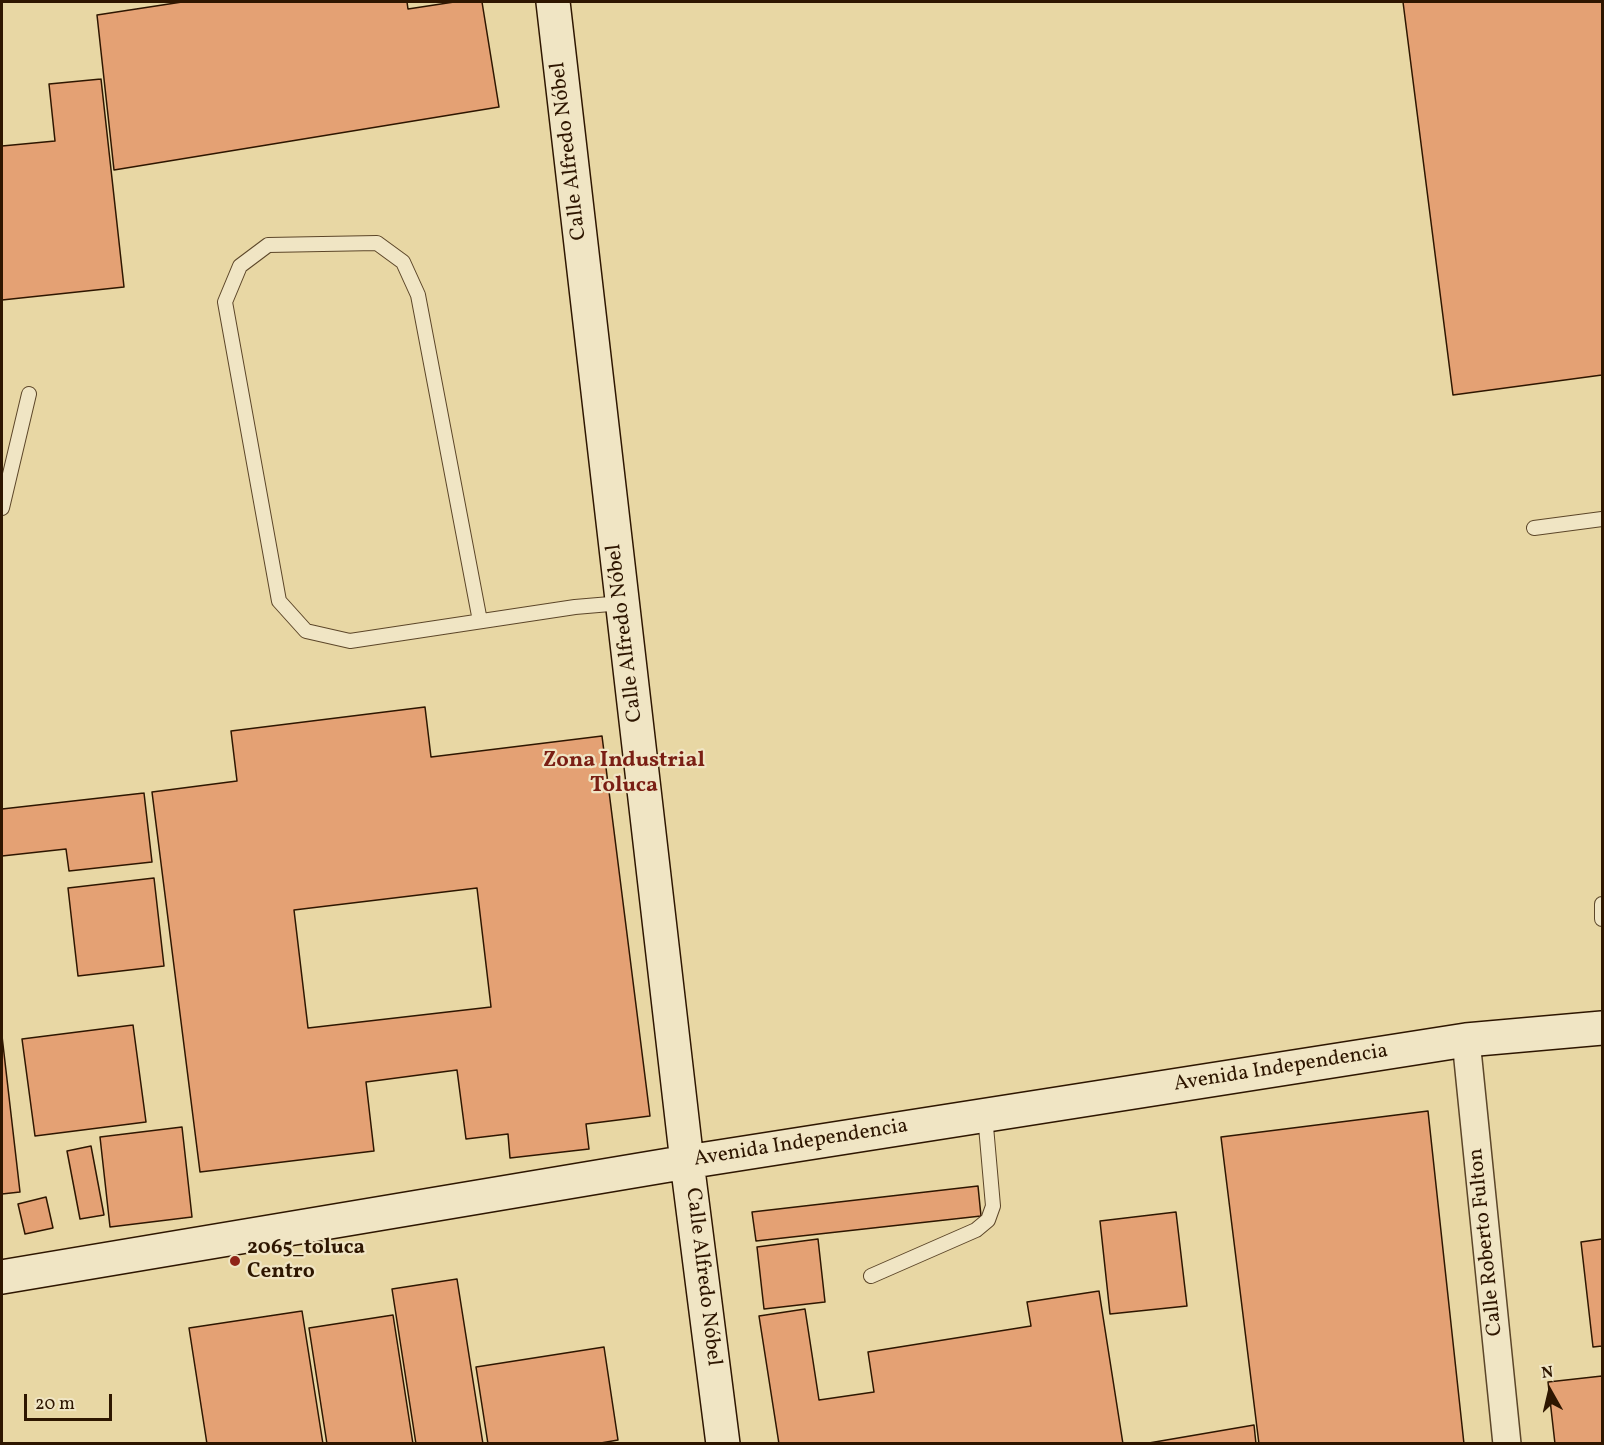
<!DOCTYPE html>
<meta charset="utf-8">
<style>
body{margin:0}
#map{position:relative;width:1604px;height:1445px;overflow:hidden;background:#e8d7a4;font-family:Vollkorn,serif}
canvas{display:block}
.frame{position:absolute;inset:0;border:3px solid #2e1600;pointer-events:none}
.north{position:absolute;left:1520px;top:1361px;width:60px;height:60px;-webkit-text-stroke:4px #f0e5c4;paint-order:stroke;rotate:352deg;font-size:16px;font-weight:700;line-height:24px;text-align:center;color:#2e1600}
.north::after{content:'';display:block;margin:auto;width:21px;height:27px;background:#2e1600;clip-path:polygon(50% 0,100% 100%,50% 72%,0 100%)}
.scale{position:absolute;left:24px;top:1394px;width:88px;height:27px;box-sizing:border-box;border:3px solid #2e1600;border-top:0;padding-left:8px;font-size:18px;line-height:21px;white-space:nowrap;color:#2e1600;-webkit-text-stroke:4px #f0e5c4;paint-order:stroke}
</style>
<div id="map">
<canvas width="1604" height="1445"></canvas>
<div class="frame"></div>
<div class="north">N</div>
<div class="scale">20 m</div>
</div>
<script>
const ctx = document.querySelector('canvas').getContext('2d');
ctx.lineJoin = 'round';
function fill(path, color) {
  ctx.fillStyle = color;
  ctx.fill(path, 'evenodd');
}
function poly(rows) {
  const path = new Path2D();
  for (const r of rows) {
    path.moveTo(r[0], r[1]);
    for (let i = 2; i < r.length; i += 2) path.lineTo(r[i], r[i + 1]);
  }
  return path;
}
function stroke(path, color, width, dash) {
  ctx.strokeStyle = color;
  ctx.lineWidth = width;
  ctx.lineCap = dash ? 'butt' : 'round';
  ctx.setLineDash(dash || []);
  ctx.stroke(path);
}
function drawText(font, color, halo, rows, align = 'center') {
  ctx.font = font + ' Vollkorn,serif';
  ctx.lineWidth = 4.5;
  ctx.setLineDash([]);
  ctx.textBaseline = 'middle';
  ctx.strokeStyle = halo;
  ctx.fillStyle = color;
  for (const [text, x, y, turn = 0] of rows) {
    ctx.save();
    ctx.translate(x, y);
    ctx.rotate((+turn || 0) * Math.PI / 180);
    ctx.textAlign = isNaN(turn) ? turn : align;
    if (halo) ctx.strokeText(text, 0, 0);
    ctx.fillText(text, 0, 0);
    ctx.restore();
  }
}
const building = poly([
 [182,2,407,2,408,9,454,2,482,2,499,107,114,170,97,15,182,2],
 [1403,2,1602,2,1602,375,1453,395,1403,2],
 [101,79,124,287,2,300,2,146,55,141,49,84,101,79],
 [425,707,431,757,602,736,650,1116,586,1124,589,1149,510,1158,508,1134,466,1139,457,1070,366,1082,374,1151,200,1172,152,792,237,781,231,731,425,707],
 [477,888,491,1007,308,1028,294,910,477,888],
 [144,793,152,862,69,871,66,849,2,856,2,809,144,793],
 [154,878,164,966,78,976,68,888,154,878],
 [133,1025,146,1122,35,1136,22,1039,133,1025],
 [2,1036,20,1192,2,1194,2,1036],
 [1428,1111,1464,1444,1259,1444,1221,1137,1428,1111],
 [182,1127,192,1217,110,1227,100,1137,182,1127],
 [91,1146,104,1215,80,1219,67,1151,91,1146],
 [978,1186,981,1216,756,1241,752,1212,978,1186],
 [46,1197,53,1228,25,1234,18,1204,46,1197],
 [1176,1212,1187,1306,1110,1314,1100,1221,1176,1212],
 [818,1239,825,1302,764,1309,757,1247,818,1239],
 [1602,1239,1602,1346,1593,1347,1581,1242,1602,1239],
 [457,1279,483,1444,416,1444,392,1289,457,1279],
 [1099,1291,1123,1444,779,1444,759,1316,805,1309,819,1400,874,1392,868,1352,1031,1326,1027,1302,1099,1291],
 [302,1311,323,1444,207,1444,189,1328,302,1311],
 [393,1315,413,1444,327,1444,309,1328,393,1315],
 [604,1347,618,1440,595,1444,488,1444,476,1367,604,1347],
 [1602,1376,1602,1444,1555,1444,1548,1382,1602,1376],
 [1254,1425,1256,1444,1143,1444,1254,1425]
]);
fill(building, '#e4a174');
stroke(building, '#2e1600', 1.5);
const service = poly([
 [2,508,29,394],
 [1534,528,1602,519],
 [480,621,418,295,403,262,377,243,268,245,240,266,225,302,279,601,306,631,350,641,575,607,622,603],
 [1602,904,1602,919],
 [871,1276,976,1230,988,1220,993,1206,985,1115]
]);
const minor = poly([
 [1466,1040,1507,1444]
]);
const secondary = poly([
 [553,2,687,1162,723,1444],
 [2,1277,687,1162,1466,1040,1602,1028]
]);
stroke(service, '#5c4629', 16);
stroke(minor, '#5c4629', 30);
stroke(secondary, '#2e1600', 36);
stroke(service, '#f0e5c4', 14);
stroke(minor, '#f0e5c4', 27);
stroke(secondary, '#f0e5c4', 33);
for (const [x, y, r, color] of [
 [235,1261,6,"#8f2418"]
]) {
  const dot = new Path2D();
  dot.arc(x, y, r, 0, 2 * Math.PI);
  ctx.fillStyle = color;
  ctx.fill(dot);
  stroke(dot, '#f0e5c4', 2);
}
drawText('21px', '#2e1600', '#f0e5c4', [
 ["Calle Alfredo Nóbel",570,151,-97],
 ["Calle Alfredo Nóbel",626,633,-97],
 ["Avenida Independencia",1281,1069,-9],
 ["Avenida Independencia",801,1144,-9],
 ["Calle Roberto Fulton",1487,1242,-96],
 ["Calle Alfredo Nóbel",702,1277,83]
]);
drawText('bold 21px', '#2e1600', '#f0e5c4', [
 ["2065_toluca",247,1249],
 ["Centro",247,1273]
], 'left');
drawText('bold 22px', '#7a1f14', '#f0e5c4', [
 ["Zona Industrial",624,762],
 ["Toluca",624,787]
]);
</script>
